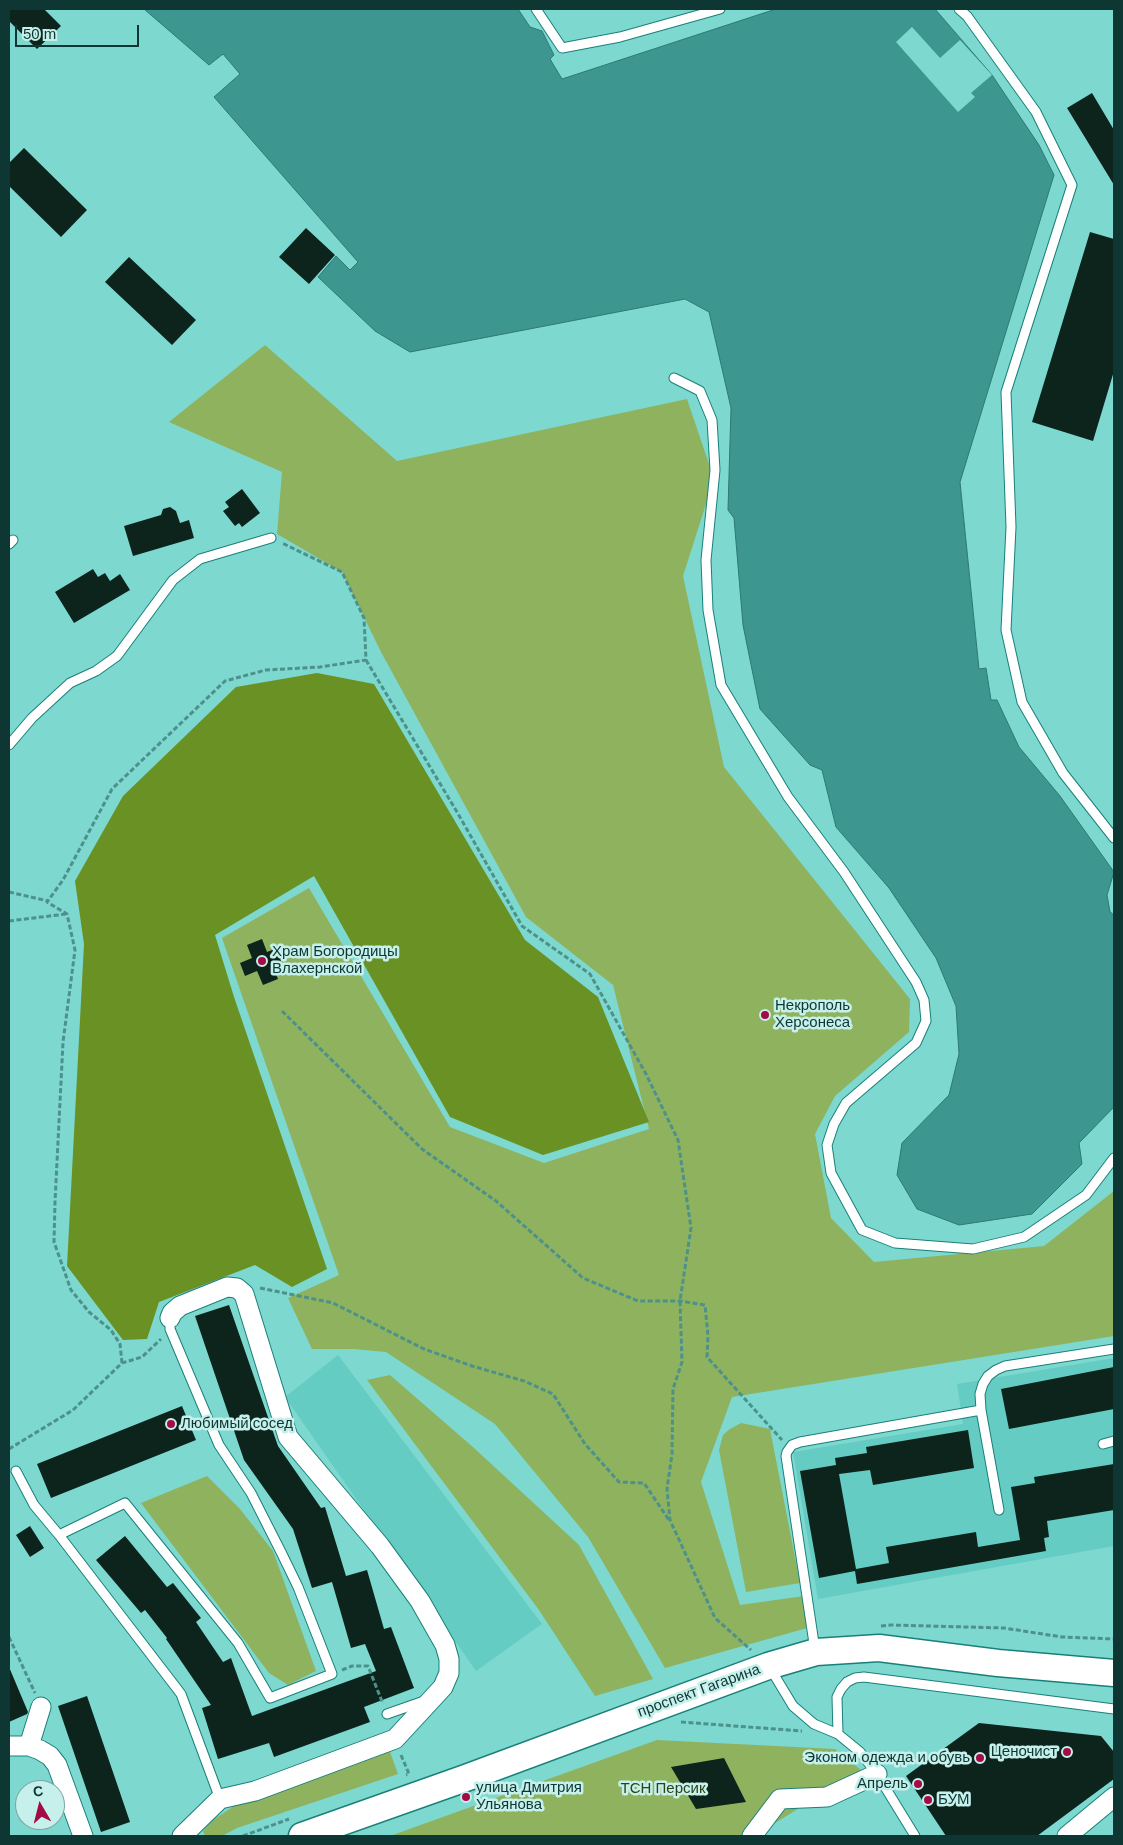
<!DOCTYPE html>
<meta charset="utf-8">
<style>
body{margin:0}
#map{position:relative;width:1123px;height:1845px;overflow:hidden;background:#7dd8d0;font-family:Helvetica,sans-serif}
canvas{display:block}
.frame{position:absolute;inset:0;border:10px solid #0e3632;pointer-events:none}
.north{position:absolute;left:15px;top:1780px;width:50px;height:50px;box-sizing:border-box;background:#c6f0eb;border:1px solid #7ca6a1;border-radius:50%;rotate:352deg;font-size:14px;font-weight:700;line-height:20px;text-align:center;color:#0e3632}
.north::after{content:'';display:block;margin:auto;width:18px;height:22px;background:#a30a46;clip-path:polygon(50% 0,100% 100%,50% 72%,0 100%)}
.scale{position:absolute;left:15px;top:25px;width:124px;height:22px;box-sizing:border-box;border:2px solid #0e3632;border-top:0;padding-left:6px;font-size:15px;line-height:18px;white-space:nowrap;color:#0e3632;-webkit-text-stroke:4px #c6f0eb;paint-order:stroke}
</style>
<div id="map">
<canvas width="1123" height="1845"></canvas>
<div class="frame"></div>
<div class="north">С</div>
<div class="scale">50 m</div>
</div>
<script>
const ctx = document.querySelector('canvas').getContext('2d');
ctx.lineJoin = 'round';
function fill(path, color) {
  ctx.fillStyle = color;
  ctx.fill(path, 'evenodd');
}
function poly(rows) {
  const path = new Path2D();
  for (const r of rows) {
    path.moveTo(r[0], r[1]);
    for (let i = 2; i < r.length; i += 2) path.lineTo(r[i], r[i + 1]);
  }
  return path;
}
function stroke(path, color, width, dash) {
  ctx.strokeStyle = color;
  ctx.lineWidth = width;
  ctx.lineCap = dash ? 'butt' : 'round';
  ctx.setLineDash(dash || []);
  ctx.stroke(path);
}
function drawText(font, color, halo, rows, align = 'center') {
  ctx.font = font + ' Helvetica,sans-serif';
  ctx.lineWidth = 5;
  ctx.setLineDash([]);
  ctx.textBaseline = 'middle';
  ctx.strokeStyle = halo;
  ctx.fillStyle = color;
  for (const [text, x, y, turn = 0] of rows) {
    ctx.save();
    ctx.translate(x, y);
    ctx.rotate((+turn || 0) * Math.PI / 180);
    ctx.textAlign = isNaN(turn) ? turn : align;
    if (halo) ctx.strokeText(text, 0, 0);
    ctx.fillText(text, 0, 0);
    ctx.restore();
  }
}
fill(poly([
 [338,1355,542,1624,476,1671,285,1397],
 [1114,1358,1114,1546,818,1599,793,1452,963,1424,957,1384]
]), '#65ccc3');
fill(poly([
 [265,345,397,461,687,399,714,479,683,576,724,767,910,999,909,1032,835,1096,815,1134,831,1218,874,1262,1044,1246,1114,1191,1114,1336,732,1397,701,1482,740,1605,804,1596,807,1628,665,1668,588,1537,495,1424,386,1352,353,1349,312,1349,288,1298,339,1275,222,938,309,888,450,1127,544,1163,649,1129,613,985,526,917,381,652,342,572,277,534,282,472,169,422],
 [390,1375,474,1448,579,1545,653,1679,595,1696,539,1610,367,1380],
 [741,1423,770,1429,800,1583,746,1592,719,1450,723,1435,730,1429],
 [207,1476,240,1509,273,1551,316,1671,288,1685,269,1673,141,1503],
 [657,1740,835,1749,861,1770,754,1836,390,1836],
 [389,1749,398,1774,237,1828,222,1836,205,1836,203,1831,213,1820,234,1806]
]), '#8fb25e');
fill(poly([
 [317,673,374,684,525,940,598,997,649,1122,543,1155,450,1117,314,876,215,935,234,997,327,1269,292,1287,255,1265,159,1302,147,1339,123,1340,67,1266,84,944,75,881,123,796,236,687]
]), '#6a9123');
const water = poly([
 [144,9,518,9,530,27,542,31,554,55,550,59,562,79,776,9,935,9,992,75,1039,145,1054,175,960,482,979,669,986,668,991,700,997,700,1019,747,1060,796,1114,872,1107,895,1110,912,1114,915,1114,1107,1079,1143,1082,1164,1032,1214,959,1225,917,1209,897,1175,902,1143,949,1095,959,1054,956,1006,936,958,889,888,836,827,822,770,810,765,760,709,743,625,734,518,728,510,731,408,709,312,685,299,410,352,375,331,318,277,336,256,350,270,358,262,214,97,240,74,223,54,209,65,144,9]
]);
fill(water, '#3d968f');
stroke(water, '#2f7973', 1);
fill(poly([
 [912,27,940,58,960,40,992,75,971,93,975,97,958,112,896,42]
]), '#7dd8d0');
fill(poly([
 [9,9,44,9,61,26,37,49,9,21],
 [1092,93,1114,130,1114,185,1067,108],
 [24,148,87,210,61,237,9,186,9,163],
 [306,228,335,255,309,284,279,257],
 [1090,232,1114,239,1114,371,1093,441,1032,422],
 [129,257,196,320,172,345,105,282],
 [242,489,260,513,242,527,239,523,235,526,223,511,229,507,225,502],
 [170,507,176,511,180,523,189,520,194,538,133,556,124,526,161,515,163,509],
 [93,569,98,577,105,573,110,581,120,574,130,590,74,623,55,592],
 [262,939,267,952,280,947,285,960,272,965,278,979,263,985,257,971,245,976,240,963,252,958,247,945],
 [229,1305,278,1446,321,1508,325,1507,346,1576,367,1570,384,1629,391,1627,414,1688,364,1707,370,1722,274,1757,269,1743,218,1759,202,1708,211,1705,166,1639,167,1638,145,1610,141,1613,96,1560,125,1536,167,1587,173,1583,201,1618,196,1622,223,1662,231,1658,252,1716,376,1671,365,1644,351,1648,332,1582,312,1588,293,1529,244,1460,195,1316],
 [1114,1367,1114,1409,1009,1429,1001,1389],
 [182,1406,196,1440,51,1498,37,1464],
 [968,1430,974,1468,873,1485,870,1470,839,1474,856,1569,889,1563,886,1547,976,1532,978,1547,1020,1540,1011,1487,1035,1483,1034,1477,1114,1464,1114,1510,1047,1521,1049,1537,1044,1538,1046,1551,857,1584,855,1571,819,1578,800,1471,836,1465,835,1458,867,1453,866,1447],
 [30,1526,44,1548,30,1557,16,1535],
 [9,1667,28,1712,27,1714,9,1722],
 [87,1696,130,1822,101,1832,58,1706],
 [979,1723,1101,1736,1114,1752,1114,1779,1037,1836,946,1836,906,1776],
 [724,1758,746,1802,696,1809,671,1767]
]), '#0c241c');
const lane = poly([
 [536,9,562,48,620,37,720,9],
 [959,9,967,16,1036,112,1072,185,1006,392,1011,527,1006,630,1022,702,1063,773,1114,838],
 [674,378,700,391,712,420,715,470,706,560,708,610,721,685,788,797,844,872,916,982,924,1000,926,1021,916,1043,846,1103,834,1124,827,1145,831,1173,862,1230,895,1243,973,1249,1024,1237,1086,1195,1114,1158],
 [9,544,13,540],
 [9,745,32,718,70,683,96,671,117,656,173,580,200,559,271,538],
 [981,1410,980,1394,983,1384,988,1376,996,1370,1005,1366,1114,1349],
 [1103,1444,1114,1441],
 [16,1471,34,1505,59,1535,181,1694,220,1799],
 [59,1535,125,1503,238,1643,270,1698,332,1674,298,1587,281,1552,251,1493,219,1445,170,1329,170,1318],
 [815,1650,786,1456,787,1452,792,1445,800,1442,981,1410,999,1510],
 [770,1668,793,1706,814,1724,838,1734,860,1752,877,1774,915,1836],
 [387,1714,424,1701],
 [838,1734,837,1697,841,1689,847,1682,855,1678,864,1677,1114,1709]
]);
const street = poly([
 [170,1318,172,1313,180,1306,227,1287,237,1288,244,1294,288,1437,380,1546,420,1601,445,1645,449,1659,449,1673,443,1687,395,1739,255,1791,220,1799,182,1836],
 [9,1746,29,1746,40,1750,50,1756,57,1765,83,1836],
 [29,1746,41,1707],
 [752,1836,780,1799,827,1797,877,1774],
 [1067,1836,1114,1797]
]);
const secondary = poly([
 [302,1836,463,1779,768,1666,816,1652,879,1648,998,1663,1114,1673]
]);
stroke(lane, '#198079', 11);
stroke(street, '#198079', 21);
stroke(secondary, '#198079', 29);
stroke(poly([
 [366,660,457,812,522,926,590,974,646,1074,678,1140,691,1228,680,1301,682,1362,673,1389,672,1454,667,1489,670,1520,715,1618,751,1650],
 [9,892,48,901],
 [9,921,66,914],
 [282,1011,422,1149,496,1201,583,1278,638,1301,680,1301,705,1305,708,1336,707,1357,782,1440],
 [260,1288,333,1303,424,1349,472,1366,524,1381,553,1394,585,1444,619,1482,644,1483,669,1520],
 [122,1363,120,1344,111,1330,89,1312,71,1290,54,1242,55,1202,63,1042,75,950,67,914,47,902,63,880,112,789,225,681,266,670,320,667,366,660,364,618,342,572,282,543],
 [9,1449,73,1410,122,1363,142,1357,161,1339],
 [881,1626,891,1625,1004,1628,1062,1637,1114,1639],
 [9,1637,35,1693],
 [342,1670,352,1666,368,1666,383,1704],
 [681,1722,802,1731],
 [401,1755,409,1774,406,1775],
 [243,1836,289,1819]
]), '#4d918b', 3, [5, 2.5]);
stroke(lane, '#fff', 9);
stroke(street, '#fff', 19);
stroke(secondary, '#fff', 26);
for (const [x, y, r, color] of [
 [262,961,5,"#a30a46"],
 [765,1015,5,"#a30a46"],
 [171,1424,5,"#a30a46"],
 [1067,1752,5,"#a30a46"],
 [980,1758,5,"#a30a46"],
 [918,1784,5,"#a30a46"],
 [466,1797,5,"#a30a46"],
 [928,1800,5,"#a30a46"]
]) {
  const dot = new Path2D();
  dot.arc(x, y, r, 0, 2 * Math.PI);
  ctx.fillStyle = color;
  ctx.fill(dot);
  stroke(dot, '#c6f0eb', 2);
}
drawText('15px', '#0e3632', '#c6f0eb', [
 ["Храм Богородицы",272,952],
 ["Влахернской",272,969],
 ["Некрополь",775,1006],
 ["Херсонеса",775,1023],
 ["Любимый сосед",181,1424],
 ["Ценочист",1057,1752,"right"],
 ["Эконом одежда и обувь",970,1758,"right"],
 ["Апрель",908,1784,"right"],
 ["улица Дмитрия",476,1788],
 ["Ульянова",476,1805],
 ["БУМ",938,1800]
], 'left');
drawText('15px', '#0e3632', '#c6f0eb', [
 ["проспект Гагарина",699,1691,-20]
]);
drawText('15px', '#2f4015', '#c6f0eb', [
 ["ТСН Персик",663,1789]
]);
</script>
